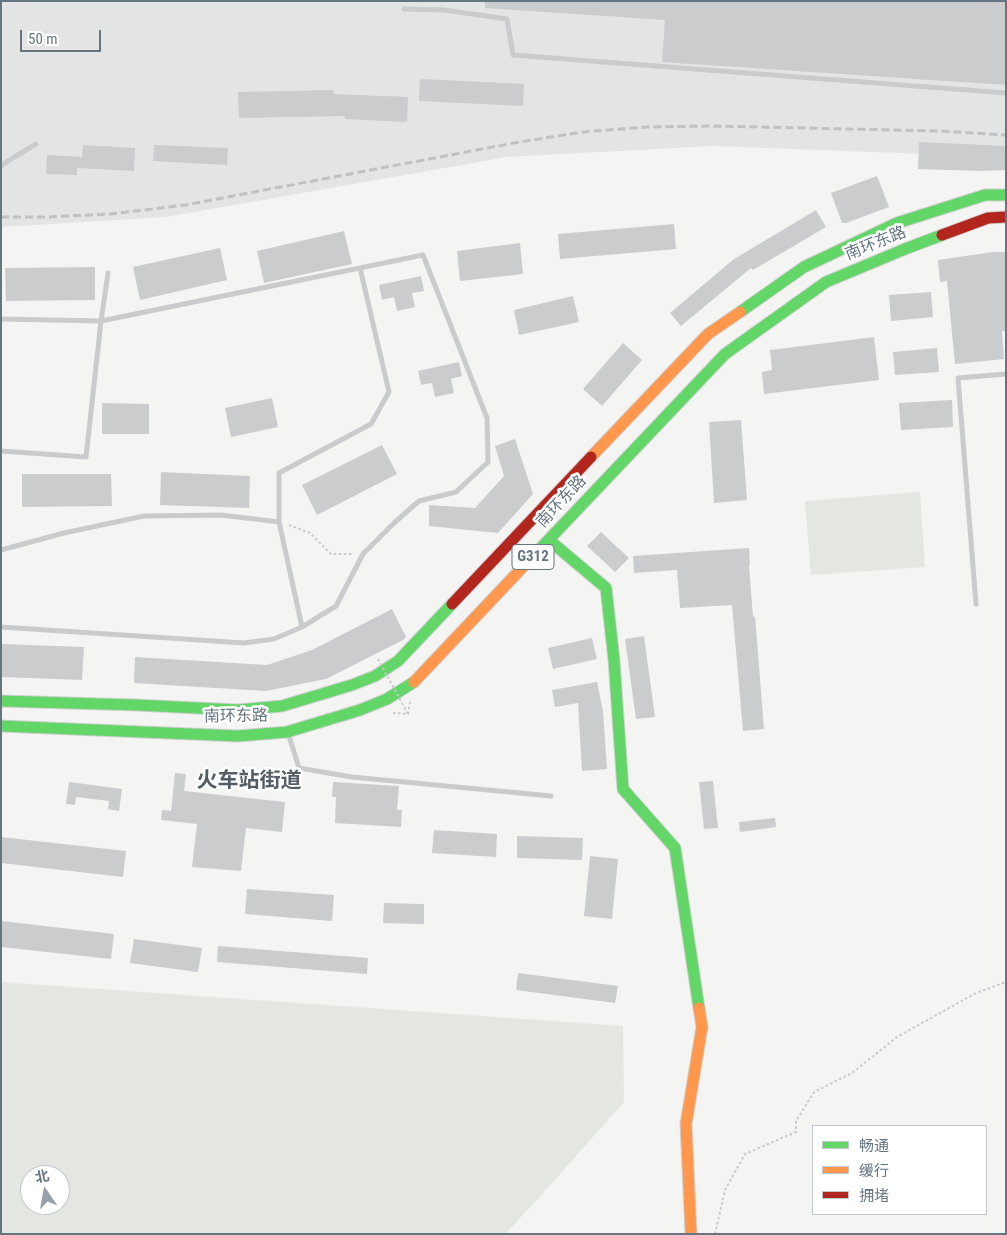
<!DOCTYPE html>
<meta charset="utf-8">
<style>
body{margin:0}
#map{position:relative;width:1007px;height:1235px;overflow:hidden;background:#f4f4f3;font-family:"Roboto Condensed","Noto Sans SC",sans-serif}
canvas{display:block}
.frame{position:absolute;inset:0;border:2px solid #657581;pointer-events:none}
.legend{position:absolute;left:812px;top:1125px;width:175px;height:90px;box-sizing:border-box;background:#fff;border:1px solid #c1c8cd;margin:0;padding:6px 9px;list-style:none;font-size:15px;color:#657581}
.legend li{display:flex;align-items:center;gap:10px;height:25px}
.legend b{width:25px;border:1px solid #c1c8cd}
.north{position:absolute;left:20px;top:1165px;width:50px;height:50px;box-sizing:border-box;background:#fff;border:1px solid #c1c8cd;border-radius:50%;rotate:348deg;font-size:14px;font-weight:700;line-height:20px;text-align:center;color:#657581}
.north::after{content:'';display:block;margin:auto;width:18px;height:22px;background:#97a1a9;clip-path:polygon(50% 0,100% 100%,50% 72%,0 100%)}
.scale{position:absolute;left:20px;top:30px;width:81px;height:22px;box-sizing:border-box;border:2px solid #657581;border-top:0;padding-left:6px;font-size:15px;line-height:18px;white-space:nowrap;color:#657581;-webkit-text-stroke:4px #fff;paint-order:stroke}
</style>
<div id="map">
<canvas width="1007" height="1235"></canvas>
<div class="frame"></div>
<ul class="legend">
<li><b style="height:6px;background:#63d668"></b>畅通</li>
<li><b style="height:6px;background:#ff974d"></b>缓行</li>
<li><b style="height:6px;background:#b3261e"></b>拥堵</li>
</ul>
<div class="north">北</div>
<div class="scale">50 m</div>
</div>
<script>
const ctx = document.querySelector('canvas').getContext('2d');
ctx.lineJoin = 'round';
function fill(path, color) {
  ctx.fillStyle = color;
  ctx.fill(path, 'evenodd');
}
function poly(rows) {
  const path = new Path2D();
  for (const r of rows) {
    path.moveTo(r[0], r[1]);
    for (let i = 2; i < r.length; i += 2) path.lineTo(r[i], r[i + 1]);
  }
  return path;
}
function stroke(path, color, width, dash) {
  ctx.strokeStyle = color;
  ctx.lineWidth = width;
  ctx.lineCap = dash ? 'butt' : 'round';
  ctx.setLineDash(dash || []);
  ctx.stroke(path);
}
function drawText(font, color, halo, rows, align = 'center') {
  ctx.font = font + ' "Roboto Condensed","Noto Sans SC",sans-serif';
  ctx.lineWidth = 5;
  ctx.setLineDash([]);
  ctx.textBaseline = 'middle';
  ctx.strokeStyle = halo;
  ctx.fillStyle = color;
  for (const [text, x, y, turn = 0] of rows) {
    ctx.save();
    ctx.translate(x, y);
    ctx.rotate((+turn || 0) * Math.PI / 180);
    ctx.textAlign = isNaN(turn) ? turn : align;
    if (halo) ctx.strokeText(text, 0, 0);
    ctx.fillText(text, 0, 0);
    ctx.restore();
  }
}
fill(poly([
 [1,1,1006,1,1006,157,712,146,507,157,166,217,1,227]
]), '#e3e4e4');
fill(poly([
 [920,492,925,567,811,575,805,501],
 [1,982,623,1026,624,1102,536,1201,505,1234,1,1234],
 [30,1175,60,1175,60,1205,30,1205]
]), '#e4e7e1');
fill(poly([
 [485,1,1006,1,1006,85,662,62,665,20,485,8],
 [420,79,524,84,523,106,419,101],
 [334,90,334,94,408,97,407,122,345,119,345,116,239,118,238,92],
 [919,142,1006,146,1006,170,981,171,918,169],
 [83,145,135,148,134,171,77,168,77,175,46,174,47,155,82,157],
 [154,145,228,148,227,165,153,161],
 [877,176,889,207,846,223,842,223,831,193],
 [816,210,826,227,753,270,751,268,681,326,670,313,734,259],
 [674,224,676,249,560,259,558,234],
 [344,231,352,264,264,283,257,251],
 [520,243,523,274,460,281,457,251],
 [220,248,227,280,140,300,133,267],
 [993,252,1006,252,1006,331,1002,331,1004,359,955,364,947,281,940,282,938,260],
 [95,267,95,300,6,301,5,268],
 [421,276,424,291,412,293,415,307,397,311,394,297,382,300,379,285],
 [931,292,933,317,891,321,889,295],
 [573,296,579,322,519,335,514,310],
 [874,337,879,380,764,394,762,372,772,370,770,350],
 [623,343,642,360,602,406,583,389],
 [937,348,939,372,895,375,893,352],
 [459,362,462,376,451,379,454,393,435,397,432,383,421,385,418,371],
 [272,398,278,427,231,437,225,408],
 [952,400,953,427,901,430,899,403],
 [102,403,149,404,149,434,102,434],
 [741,420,747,500,714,503,709,422],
 [515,439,533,494,498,533,429,526,429,505,475,508,504,476,495,446],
 [382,445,397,474,317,515,302,485],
 [161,472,250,476,249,508,160,505],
 [22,474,111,474,112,506,22,507],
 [601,532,629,558,615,572,587,546],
 [749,548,750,565,749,565,753,617,755,616,764,729,743,731,732,605,680,608,677,570,634,573,633,556],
 [392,609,406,637,403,640,326,679,266,691,134,683,135,657,267,665,312,650],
 [644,636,655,717,636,719,625,639],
 [592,638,597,659,553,669,548,648],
 [1,644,84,647,82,680,1,677],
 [597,682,603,711,607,769,582,771,578,703,555,707,552,690],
 [175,773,186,774,184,791,285,802,282,832,246,828,241,871,192,867,197,824,161,820,162,810,171,811],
 [713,781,718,828,704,829,699,782],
 [69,782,122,789,119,811,108,809,109,801,76,797,75,805,66,804],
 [333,782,399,786,397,810,402,810,401,827,335,823,336,797,332,797],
 [775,818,776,827,740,832,739,822],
 [434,830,497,834,496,857,432,853],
 [517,836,583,838,582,860,517,858],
 [1,837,126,851,123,877,1,863],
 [590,856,618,859,612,919,584,916],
 [247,889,334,895,332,921,245,914],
 [384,903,424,904,424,924,383,923],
 [1,921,114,934,111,959,1,947],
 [134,939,202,948,198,972,130,963],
 [218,946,368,958,367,974,217,962],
 [518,973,618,986,615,1003,516,990]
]), '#cbcccd');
const fast = poly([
 [740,312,804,267,897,223,985,195,1006,195],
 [549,540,606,588,614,660,623,789,675,848,699,1008],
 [538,551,725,354,826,282,905,249,942,235],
 [1,701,136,705,238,710,282,706,352,685,375,676,398,661,452,604],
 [1,726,238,736,287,732,360,710,387,699,414,682]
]);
const slow = poly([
 [591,457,708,334,740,312],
 [414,682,538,551],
 [691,1234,686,1124,702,1027,699,1008]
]);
const jam = poly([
 [942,235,988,218,1006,217],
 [452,604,591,457]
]);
stroke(fast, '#d0d0d1', 13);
stroke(slow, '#d0d0d1', 13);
stroke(jam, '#d0d0d1', 13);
stroke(poly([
 [289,525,310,533,331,554,354,554],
 [393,713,408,714,410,702],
 [715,1234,725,1190,745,1154,796,1132,796,1121,814,1092,852,1073,897,1037,976,993,1006,982]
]), '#c8c9c8', 2, [2.5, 2.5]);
stroke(poly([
 [404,9,444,10,507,19,513,55,1006,93],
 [1,166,11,159,36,144],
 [1,319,101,321,423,255,487,418,488,462,456,492,419,501,394,523,363,554,336,606,302,627,274,639,244,643,1,627],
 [1,451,86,457,101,321,108,273],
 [1,550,64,533,144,516,221,515,279,522],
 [976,604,958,378,1006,374],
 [302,627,279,522,279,473,371,424,389,392,360,268],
 [289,736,299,768,352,777,551,796]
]), '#cacbcc', 5);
stroke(fast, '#63d668', 11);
stroke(slow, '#ff974d', 11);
stroke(jam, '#b3261e', 11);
stroke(poly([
 [1,217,47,217,111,214,185,205,514,143,582,132,647,127,714,126,940,131,1006,135]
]), '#c0c1c2', 3, [8, 4]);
stroke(poly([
 [378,659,408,714]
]), '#c8c9c8', 2, [2.5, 2.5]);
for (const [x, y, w] of [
 [533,557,42]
]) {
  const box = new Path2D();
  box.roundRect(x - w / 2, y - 12.5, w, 25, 4);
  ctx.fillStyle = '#fff';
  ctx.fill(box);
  stroke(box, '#657581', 1);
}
drawText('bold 15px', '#657581', null, [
 ["G312",533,557]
]);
drawText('16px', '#657581', '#fff', [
 ["南环东路",876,244,-22],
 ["南环东路",562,502,-47],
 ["南环东路",236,717,-1]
]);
drawText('bold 21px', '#535e67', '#fff', [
 ["火车站街道",249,782]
]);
</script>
